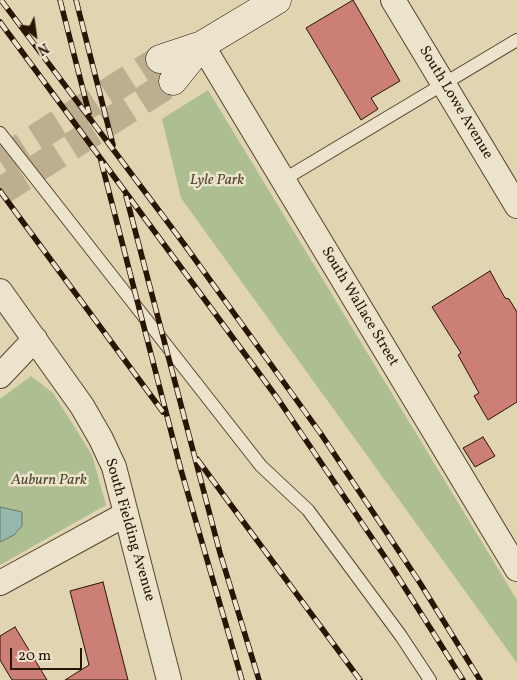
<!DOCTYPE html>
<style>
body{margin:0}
#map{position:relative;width:517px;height:680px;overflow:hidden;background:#e1d4b0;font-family:Vollkorn,serif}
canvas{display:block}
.north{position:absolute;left:10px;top:10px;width:50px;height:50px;-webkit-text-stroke:4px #ece3cc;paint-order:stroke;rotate:150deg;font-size:14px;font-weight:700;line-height:20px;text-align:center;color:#291406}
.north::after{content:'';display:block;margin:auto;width:18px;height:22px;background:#291406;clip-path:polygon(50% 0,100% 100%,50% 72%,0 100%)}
.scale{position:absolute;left:10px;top:648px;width:72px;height:22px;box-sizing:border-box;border:2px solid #291406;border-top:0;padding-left:6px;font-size:15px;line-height:18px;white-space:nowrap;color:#291406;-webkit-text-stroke:4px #ece3cc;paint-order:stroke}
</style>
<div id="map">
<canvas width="517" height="680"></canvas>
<div class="north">N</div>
<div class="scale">20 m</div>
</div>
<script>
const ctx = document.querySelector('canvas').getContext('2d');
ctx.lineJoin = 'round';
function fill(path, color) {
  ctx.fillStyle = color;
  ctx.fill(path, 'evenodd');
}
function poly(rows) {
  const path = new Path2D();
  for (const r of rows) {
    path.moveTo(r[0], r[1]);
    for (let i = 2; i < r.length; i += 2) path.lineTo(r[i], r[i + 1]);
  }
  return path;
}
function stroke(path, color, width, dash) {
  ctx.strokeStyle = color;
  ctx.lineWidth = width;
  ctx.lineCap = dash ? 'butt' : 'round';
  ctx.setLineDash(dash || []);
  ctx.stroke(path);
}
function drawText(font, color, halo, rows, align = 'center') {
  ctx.font = font + ' Vollkorn,serif';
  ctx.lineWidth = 5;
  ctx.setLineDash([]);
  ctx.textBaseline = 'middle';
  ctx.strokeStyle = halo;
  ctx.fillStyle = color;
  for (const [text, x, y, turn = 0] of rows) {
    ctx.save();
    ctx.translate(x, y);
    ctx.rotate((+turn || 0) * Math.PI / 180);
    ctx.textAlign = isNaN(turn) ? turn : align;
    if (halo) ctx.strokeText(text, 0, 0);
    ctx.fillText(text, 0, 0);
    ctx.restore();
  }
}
fill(poly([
 [208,90,517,600,517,663,181,198,162,119],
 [31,376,53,393,92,455,106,505,0,565,0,399]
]), '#adbe90');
const water = poly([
 [0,507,22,512,22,526,14,535,0,542,0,507]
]);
fill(water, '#94b8ad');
stroke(water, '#69766a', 1);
const building = poly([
 [353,0,400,81,371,98,378,109,361,120,306,28,353,0],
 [490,271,505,298,509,299,517,312,517,402,488,420,474,396,479,393,458,355,461,353,432,307,490,271],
 [483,437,495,456,475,467,463,448,483,437],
 [103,582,128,680,65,680,89,665,70,591,103,582],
 [15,627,47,680,12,680,0,660,0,636,15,627]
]);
fill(building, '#cc7f77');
stroke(building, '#291406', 1);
stroke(poly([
 [0,161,160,59],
 [0,192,173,81]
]), '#bcae8e', 28, [28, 14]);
const service = poly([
 [0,133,261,466,308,510,401,636,430,680],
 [283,180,517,40]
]);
const minor = poly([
 [393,0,517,206],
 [202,45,517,569],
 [0,291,82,406,101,439,114,467,169,680],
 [0,376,35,339],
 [0,583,126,514]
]);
const secondary = poly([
 [160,59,202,45,277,0],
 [173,81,202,45]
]);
stroke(service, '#574430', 14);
stroke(minor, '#574430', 26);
stroke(secondary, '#291406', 29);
stroke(service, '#ece3cc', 12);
stroke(minor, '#ece3cc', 24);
stroke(secondary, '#ece3cc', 28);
const rail = poly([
 [1,0,184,244,321,434,420,583,480,680],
 [60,0,89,113],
 [76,0,113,145],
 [0,22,278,399,393,569,463,680],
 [101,161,181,470,242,680],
 [0,191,163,412],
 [126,196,220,553,259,680],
 [197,459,360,680]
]);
stroke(rail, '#291406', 5.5);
stroke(rail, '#ece3cc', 4, [11]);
drawText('15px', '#291406', '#ece3cc', [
 ["South Lowe Avenue",455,103,59],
 ["South Wallace Street",359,307,59],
 ["South Fielding Avenue",129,530,74]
]);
drawText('italic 15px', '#51472f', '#ece3cc', [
 ["Lyle Park",217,181],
 ["Auburn Park",49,481]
]);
</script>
